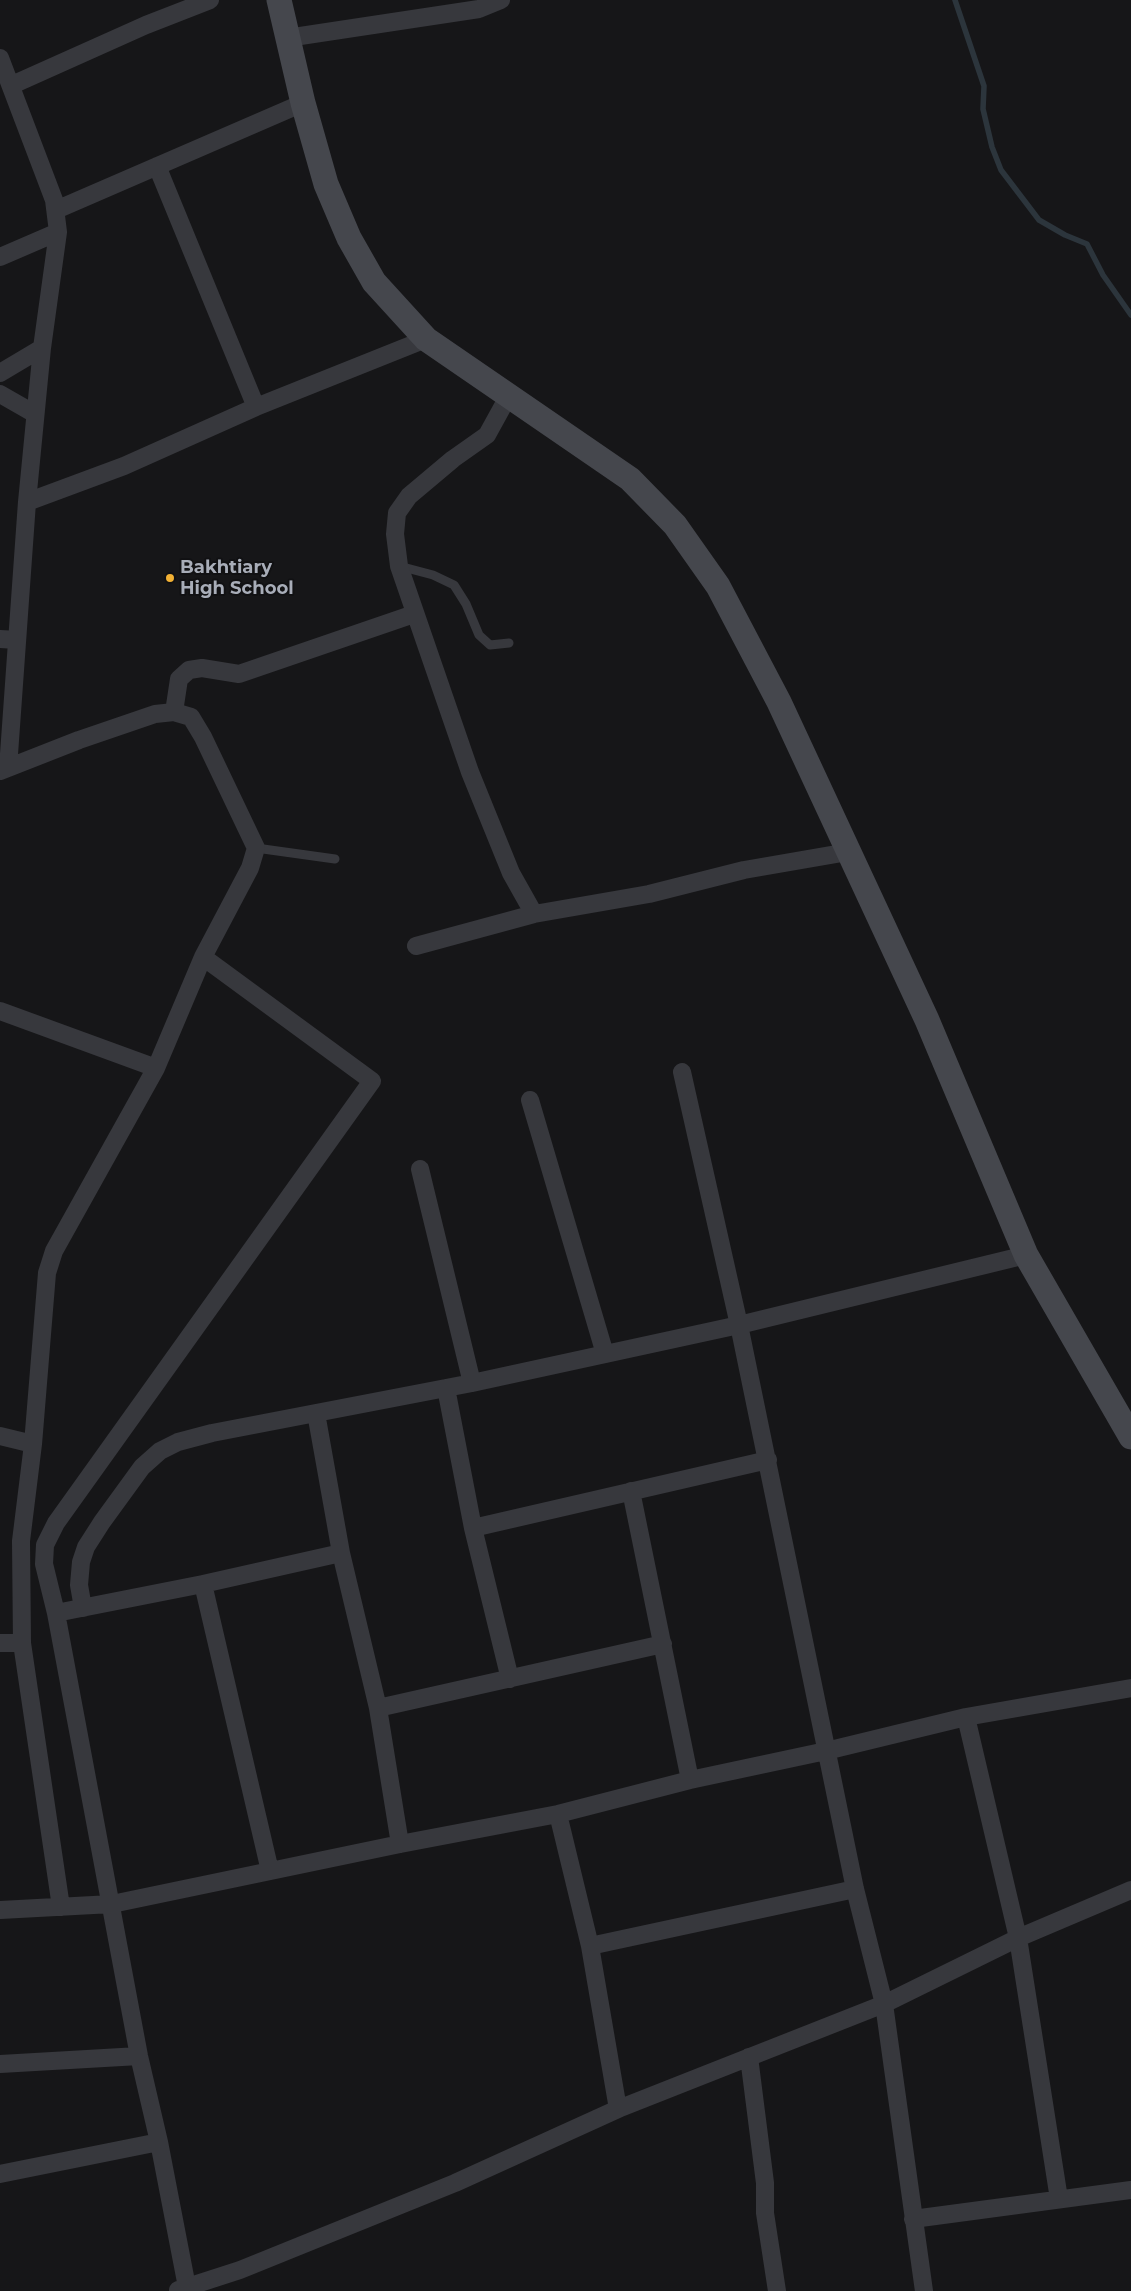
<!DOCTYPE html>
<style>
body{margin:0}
canvas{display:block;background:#161618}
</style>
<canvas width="1131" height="2291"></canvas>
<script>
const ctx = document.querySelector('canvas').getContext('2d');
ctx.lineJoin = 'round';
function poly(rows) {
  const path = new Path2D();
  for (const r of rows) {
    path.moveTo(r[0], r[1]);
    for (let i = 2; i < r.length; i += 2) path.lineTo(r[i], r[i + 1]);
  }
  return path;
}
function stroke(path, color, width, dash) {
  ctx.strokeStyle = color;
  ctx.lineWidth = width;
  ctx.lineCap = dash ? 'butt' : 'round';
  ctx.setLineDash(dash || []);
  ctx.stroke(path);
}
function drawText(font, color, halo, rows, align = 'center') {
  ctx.font = font + ' Montserrat,sans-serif';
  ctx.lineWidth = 4;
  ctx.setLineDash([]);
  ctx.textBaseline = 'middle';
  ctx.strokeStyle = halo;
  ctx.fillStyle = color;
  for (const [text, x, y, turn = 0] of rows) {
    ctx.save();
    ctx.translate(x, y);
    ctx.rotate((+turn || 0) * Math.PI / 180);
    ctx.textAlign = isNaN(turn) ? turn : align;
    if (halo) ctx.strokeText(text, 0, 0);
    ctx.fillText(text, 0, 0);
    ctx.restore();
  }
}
stroke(poly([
 [955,0,984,86,983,109,992,147,1001,170,1039,220,1065,235,1087,244,1103,275,1131,315]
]), '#2c353c', 5.5);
stroke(poly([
 [399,566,433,575,454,585,466,604,479,635,490,645,509,643],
 [256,848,335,859]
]), '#37383d', 9);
stroke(poly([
 [287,38,479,9,501,0],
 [0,58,54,200,58,232,42,348,27,502,8,768],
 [12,85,146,25,210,0],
 [157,166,256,407],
 [56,210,303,103],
 [0,257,58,232],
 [0,373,42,348],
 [0,394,35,414],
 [509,395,487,435,453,459,409,496,397,513,395,534,399,566,470,772,511,873,534,914],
 [27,502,124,466,256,407,426,339],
 [0,639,17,640],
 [174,712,179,679,189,670,202,668,239,674,414,614],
 [0,771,79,740,155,714,174,712,191,717,203,737,256,848,250,868,203,957,156,1068,54,1251,47,1273,33,1444,21,1541,22,1643,61,1907],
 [416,946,534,914,649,894,744,870,848,852],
 [0,1011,156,1068],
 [682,1072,739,1325,855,1889,884,2004,924,2291],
 [530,1100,605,1354],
 [420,1169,472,1383],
 [446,1388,473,1528,510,1679],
 [316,1413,341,1553,378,1708,400,1844],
 [0,1436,33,1444],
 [631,1491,690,1780],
 [473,1528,768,1460],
 [203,1584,270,1871],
 [83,1608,79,1585,81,1562,86,1547,102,1522,142,1467,160,1451,178,1442,212,1433,472,1383,739,1325,1026,1255],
 [56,1613,203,1584,341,1553],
 [0,1643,22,1643],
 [378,1708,663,1644],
 [966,1717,1018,1938,1059,2199],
 [558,1814,590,1946,618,2109],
 [0,1910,112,1904,400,1844,558,1814,690,1780,826,1751,966,1717,1131,1688],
 [590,1946,855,1889],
 [749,2057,765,2183,765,2213,777,2291],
 [0,2064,139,2056],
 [0,2174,159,2142],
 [913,2219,1131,2190],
 [187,2287,159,2142,139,2056,56,1613,44,1564,45,1545,56,1523,372,1081,203,957],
 [178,2290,240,2270,455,2183,618,2109,884,2004,1018,1938,1131,1890]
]), '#37383d', 18);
stroke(poly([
 [279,0,303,103,326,184,349,238,374,282,426,339,630,479,675,525,718,586,779,702,927,1020,1026,1255,1131,1437]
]), '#45474d', 25);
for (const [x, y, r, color] of [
 [170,578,5,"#f2b134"]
]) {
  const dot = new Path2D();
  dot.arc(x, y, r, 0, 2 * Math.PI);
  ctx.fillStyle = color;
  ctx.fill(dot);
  stroke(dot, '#111113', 2);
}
drawText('bold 18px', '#a8adb8', '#111113', [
 ["Bakhtiary",180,568],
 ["High School",180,589]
], 'left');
</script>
